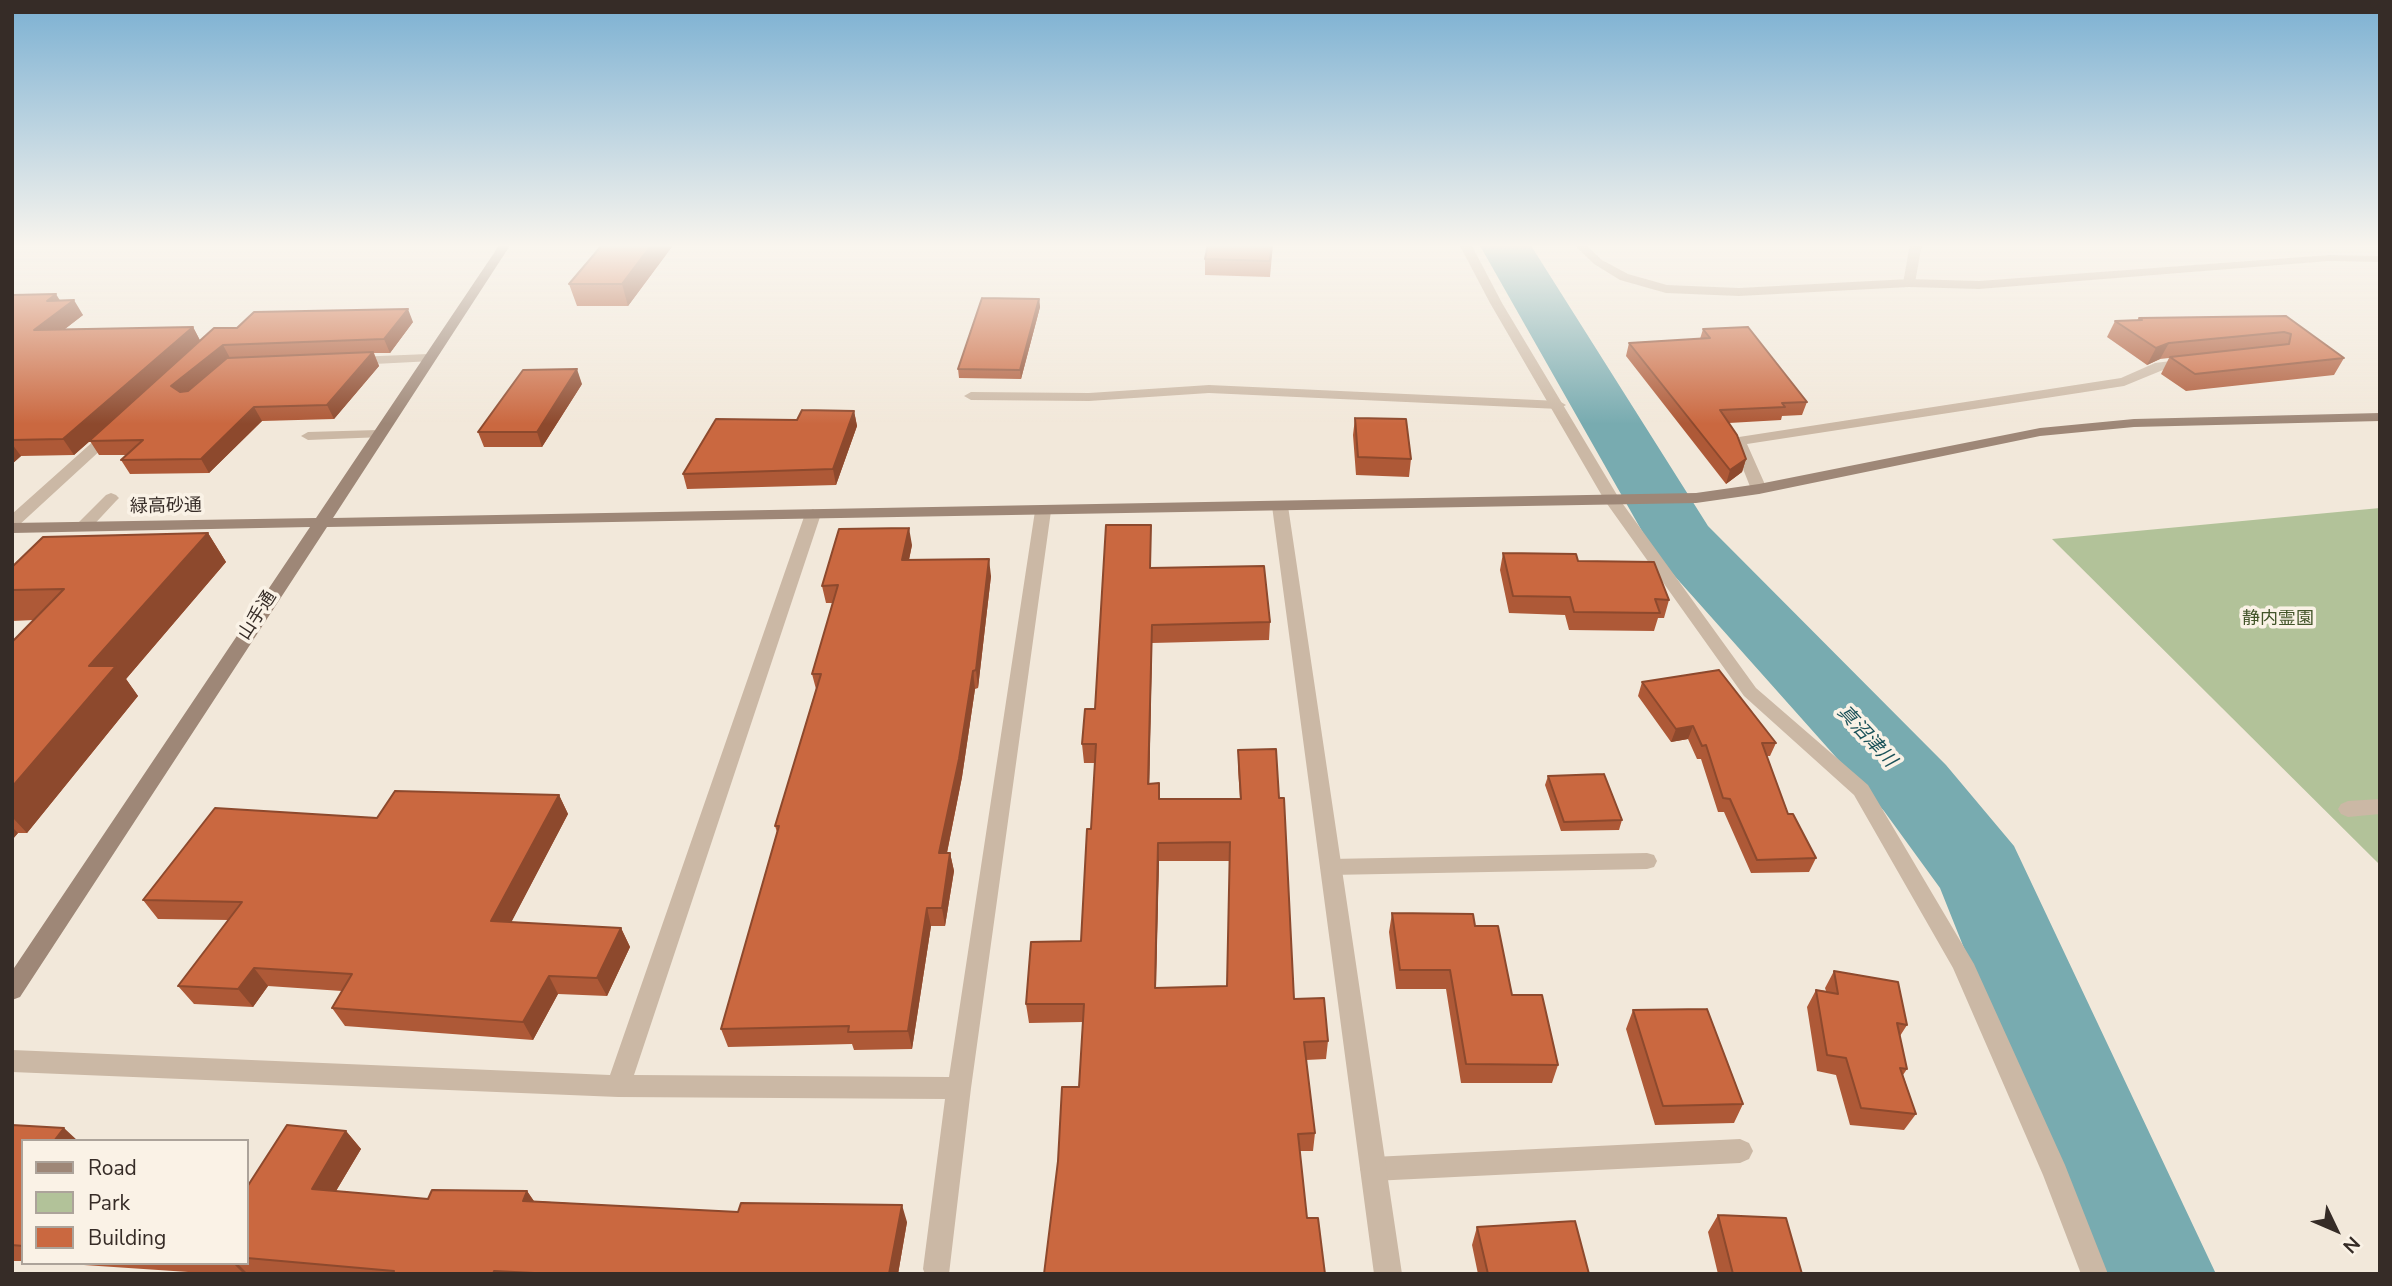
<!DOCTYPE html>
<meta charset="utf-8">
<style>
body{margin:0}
#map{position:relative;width:2392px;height:1286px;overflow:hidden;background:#f2e8da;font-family:"Nunito Sans",sans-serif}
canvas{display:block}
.frame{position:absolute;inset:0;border:14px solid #362c27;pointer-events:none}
.legend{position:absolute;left:21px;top:1139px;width:228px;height:126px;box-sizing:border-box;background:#faf2e6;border:2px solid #aca39a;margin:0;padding:9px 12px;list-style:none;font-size:21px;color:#362c27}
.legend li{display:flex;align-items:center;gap:14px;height:35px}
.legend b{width:35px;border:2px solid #aca39a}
.north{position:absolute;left:2301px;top:1195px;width:70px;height:70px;-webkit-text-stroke:5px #faf2e6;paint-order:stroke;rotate:134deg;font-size:19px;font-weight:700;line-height:28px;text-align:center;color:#362c27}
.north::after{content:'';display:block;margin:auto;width:24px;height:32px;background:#362c27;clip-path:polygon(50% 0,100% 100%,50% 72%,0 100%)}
</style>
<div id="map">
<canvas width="2392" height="1286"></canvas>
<div class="frame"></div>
<ul class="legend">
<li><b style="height:9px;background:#9e8777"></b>Road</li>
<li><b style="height:19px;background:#b2c299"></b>Park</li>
<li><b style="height:19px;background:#ca6840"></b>Building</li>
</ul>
<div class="north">N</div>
</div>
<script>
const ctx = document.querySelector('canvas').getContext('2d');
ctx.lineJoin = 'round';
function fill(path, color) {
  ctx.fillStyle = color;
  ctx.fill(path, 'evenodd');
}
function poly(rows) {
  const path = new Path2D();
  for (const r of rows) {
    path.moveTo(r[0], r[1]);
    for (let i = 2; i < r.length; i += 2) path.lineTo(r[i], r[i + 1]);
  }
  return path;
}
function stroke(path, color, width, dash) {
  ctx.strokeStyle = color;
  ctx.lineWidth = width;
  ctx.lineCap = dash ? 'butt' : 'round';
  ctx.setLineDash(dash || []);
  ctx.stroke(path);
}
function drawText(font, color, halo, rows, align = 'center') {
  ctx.font = font + ' "Nunito Sans","Noto Sans JP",sans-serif';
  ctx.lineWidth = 7;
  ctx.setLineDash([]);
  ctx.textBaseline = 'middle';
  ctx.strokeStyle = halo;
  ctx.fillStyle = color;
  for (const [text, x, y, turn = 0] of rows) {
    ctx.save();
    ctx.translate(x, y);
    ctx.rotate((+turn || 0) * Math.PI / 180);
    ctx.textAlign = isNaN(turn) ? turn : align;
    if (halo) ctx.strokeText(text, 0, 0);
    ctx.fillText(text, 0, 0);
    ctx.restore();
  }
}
fill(poly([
 [2380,508,2380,865,2052,539]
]), '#b2c299');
fill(poly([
 [1479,244,1530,244,1708,526,1946,765,2014,846,2216,1274,2094,1274,1940,888,1884,811,1655,554,1479,244]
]), '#78abb0');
fill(poly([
 [1910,244,1922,244,1915,283,1909,287,1903,283,1910,244],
 [428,354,433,355,433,361,355,365,348,361,355,357,428,354],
 [2187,359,2194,363,2192,366,2163,370,2124,386,1747,444,1767,489,1759,494,1751,489,1732,441,1739,437,2121,378,2155,363,2187,359],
 [1209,385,1559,401,1566,405,1559,409,1209,393,1089,401,971,400,964,396,971,392,1089,393,1209,385],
 [378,430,385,434,383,437,308,440,301,436,308,432,378,430],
 [111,493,116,495,119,498,116,501,88,531,76,531,74,528,76,525,106,495,111,493],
 [2380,799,2380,814,2348,817,2341,814,2338,809,2341,804,2348,801,2380,799],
 [1647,853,1654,855,1657,861,1654,867,1647,869,1330,875,1323,873,1320,867,1323,861,1330,859,1647,853],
 [1740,1139,1749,1143,1753,1151,1749,1159,1740,1163,1373,1181,1364,1178,1360,1169,1364,1160,1373,1157,1740,1139]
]), '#cbb8a5');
fill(poly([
 [1459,244,1471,244,1502,303,1620,500,1756,688,1868,785,1974,964,2065,1165,2108,1274,2081,1274,2043,1175,1953,968,1854,795,1744,696,1605,501,1490,303,1459,244],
 [1573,244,1585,244,1602,260,1628,274,1667,285,1739,288,1909,279,1979,281,2329,255,2380,256,2380,262,2329,261,1979,289,1909,287,1739,296,1666,293,1620,280,1594,264,1573,244],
 [111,429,118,433,116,436,18,526,12,528,12,514,106,430,111,429],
 [1280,501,1288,506,1402,1274,1374,1274,1272,506,1280,501],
 [1043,506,1051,511,971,1088,949,1274,925,1274,923,1269,945,1099,618,1097,12,1072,12,1050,610,1075,805,514,813,509,821,514,634,1075,949,1077,1035,511,1043,506]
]), '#cbb8a5');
fill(poly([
 [500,244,511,244,333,518,1696,493,1759,484,2040,428,2134,419,2380,413,2380,421,2134,427,2040,436,1759,494,1696,503,327,527,20,997,12,1000,12,971,310,527,12,533,12,523,316,518,500,244]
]), '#9e8777');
fill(poly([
 [603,244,674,244,628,306,577,306,569,284],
 [1273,244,1270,277,1205,275,1205,259],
 [12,295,60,300,83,315,65,329,193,327,200,341,413,322,390,353,374,353,379,366,334,419,262,421,209,473,130,474,121,460,127,455,99,455,90,441,74,455,21,456,12,464],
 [1039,299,1040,307,1021,379,959,378,958,369],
 [2286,316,2344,358,2334,375,2186,391,2161,374,2169,358,2160,359,2147,365,2107,337,2115,321,2137,320,2139,318],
 [1703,329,1807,402,1802,415,1782,416,1781,420,1729,423,1746,459,1742,472,1726,484,1626,356,1629,343,1700,339],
 [582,384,542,447,484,447,478,432],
 [854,411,857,426,836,485,687,489,683,474,797,420],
 [1355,418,1411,459,1409,477,1356,475,1353,435],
 [1151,525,1151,568,1270,622,1269,640,1152,643,1149,783,1159,783,1159,799,1240,799,1238,768,1238,750,1294,999,1328,1041,1326,1059,1306,1060,1315,1133,1313,1151,1300,1151,1307,1218,1325,1274,1079,1087,1083,1022,1029,1023,1026,1004,1081,941,1091,829,1095,763,1084,763,1082,744,1095,709],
 [1159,861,1230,861,1227,986,1156,988],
 [208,533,226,562,126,679,138,696,27,833,18,833,12,840,12,642,34,620,12,621,12,567],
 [912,545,909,560,991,576,978,688,975,689,962,777,947,853,950,853,954,871,945,926,931,926,912,1049,854,1050,852,1044,728,1047,721,1029,777,832,775,826,816,689,812,674,833,603,826,603,822,586],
 [1503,553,1578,561,1669,600,1664,618,1658,618,1654,631,1569,630,1565,615,1509,613,1500,570],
 [1642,682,1776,743,1770,756,1766,756,1788,814,1816,858,1809,872,1751,873,1724,812,1718,812,1701,759,1697,759,1688,739,1671,742,1638,696],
 [1548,776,1622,820,1619,830,1561,831,1545,785],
 [559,795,568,814,511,922,621,928,630,947,607,996,558,994,533,1040,345,1026,332,1008,342,991,268,986,253,1007,194,1004,178,986,229,920,158,919,143,900,377,818],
 [1392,913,1475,926,1512,995,1558,1065,1552,1083,1461,1083,1446,989,1396,989,1389,932],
 [1834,971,1907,1025,1900,1036,1907,1069,1903,1075,1916,1114,1904,1130,1850,1125,1836,1075,1817,1071,1807,1007,1816,990,1826,991,1825,988],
 [1633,1010,1743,1104,1734,1123,1655,1125,1626,1029],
 [12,1125,23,1141,23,1261,12,1261],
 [346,1131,361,1149,336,1191,428,1199,527,1191,534,1201,907,1222,898,1274,218,1274,54,1263,247,1263,247,1187],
 [1718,1215,1802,1274,1718,1274,1708,1232],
 [1477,1227,1589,1274,1478,1274,1472,1245]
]), '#ae5937');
fill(poly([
 [652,244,674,244,628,306,622,284],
 [56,294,64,307,74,300,83,315,44,345,34,330,47,301],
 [1039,299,1040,307,1021,379,1020,370],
 [408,309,413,322,390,353,384,339],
 [193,327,201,342,74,455,63,439],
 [2169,343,2160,359,2147,365,2156,348],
 [223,345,230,358,179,400,171,386],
 [373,352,379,366,334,419,327,405],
 [577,369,582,384,542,447,537,432],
 [254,407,262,421,209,473,201,459],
 [854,411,857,426,836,485,833,469],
 [12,444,21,456,12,464],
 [1746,459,1742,472,1726,484,1730,470],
 [909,528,912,545,905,578,902,560],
 [208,533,226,562,126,679,138,696,27,833,12,817,12,787,89,666],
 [989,559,991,576,978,688,976,670],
 [1152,625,1152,643,1149,802,1148,784],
 [973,671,975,689,962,777,943,872,939,853],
 [1693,726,1688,739,1671,742,1676,729],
 [559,795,568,814,502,940,491,921],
 [12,827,18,833,12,840],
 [1158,843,1159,861,1155,1006,1155,988],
 [950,853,954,871,945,926,942,908],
 [927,908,931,926,912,1049,908,1031],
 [621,928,630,947,607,996,597,978],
 [254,968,268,986,253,1007,238,989],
 [549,976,558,994,533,1040,523,1022],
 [64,1128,78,1141,54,1141],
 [346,1131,361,1149,327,1206,312,1189],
 [527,1191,539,1209,523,1201],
 [902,1205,907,1222,898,1274,889,1274],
 [233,1263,237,1263,247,1273,247,1274,244,1274]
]), '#8d492d');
const building = poly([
 [603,244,652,244,622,284,569,284,603,244],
 [1208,244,1272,244,1270,261,1205,259,1208,244],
 [56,294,47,301,74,300,34,330,193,327,63,439,12,440,12,295,56,294],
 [982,298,1039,299,1020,370,958,369,982,298],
 [408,309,384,339,223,345,171,386,180,392,188,391,227,358,373,352,327,405,254,407,201,459,121,460,143,440,89,441,214,328,237,328,254,312,408,309],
 [2286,316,2344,358,2195,374,2170,357,2289,344,2291,334,2284,332,2169,343,2156,348,2115,321,2142,320,2139,318,2286,316],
 [1748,327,1807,402,1782,403,1785,407,1720,410,1737,435,1746,459,1730,470,1629,343,1710,338,1703,329,1748,327],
 [577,369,537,432,478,432,523,370,577,369],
 [802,410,854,411,833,469,683,474,716,419,797,420,802,410],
 [1355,418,1406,419,1411,459,1358,457,1355,418],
 [1106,525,1151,525,1150,568,1264,566,1270,622,1152,625,1148,784,1159,783,1159,799,1241,799,1238,750,1276,749,1279,798,1284,798,1294,999,1324,998,1328,1041,1304,1042,1315,1133,1298,1134,1307,1218,1318,1218,1325,1274,1044,1274,1058,1161,1062,1087,1079,1087,1084,1004,1026,1004,1031,942,1081,941,1087,829,1091,829,1096,744,1082,744,1085,709,1095,709,1106,525],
 [1230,842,1227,986,1155,988,1158,843,1230,842],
 [909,528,902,560,989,559,976,670,973,671,959,759,939,853,950,853,942,908,927,908,908,1031,848,1032,849,1026,721,1029,779,826,775,826,821,674,812,674,838,585,822,586,839,529,909,528],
 [208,533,89,666,116,666,12,787,12,642,64,589,12,590,12,567,43,537,208,533],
 [1503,553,1576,554,1578,561,1654,562,1669,600,1655,599,1660,613,1574,612,1570,597,1513,596,1503,553],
 [1719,670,1776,743,1762,743,1788,814,1793,814,1816,858,1757,860,1730,799,1723,798,1706,745,1702,746,1693,726,1676,729,1642,682,1719,670],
 [1604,774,1622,820,1564,822,1548,776,1604,774],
 [395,791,559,795,491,921,621,928,597,978,549,976,523,1022,332,1008,352,974,254,968,238,989,178,986,242,902,143,900,215,808,377,818,395,791],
 [1392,913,1473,914,1475,926,1498,926,1512,995,1542,995,1558,1065,1466,1064,1450,970,1400,970,1392,913],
 [1834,971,1898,982,1907,1025,1897,1023,1907,1069,1900,1068,1916,1114,1861,1108,1846,1058,1827,1055,1816,990,1838,994,1834,971],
 [1707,1009,1743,1104,1663,1106,1633,1010,1707,1009],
 [12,1125,64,1128,54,1141,23,1141,23,1246,12,1245,12,1125],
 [287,1125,346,1131,312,1189,428,1199,432,1190,527,1191,523,1201,738,1212,741,1203,902,1205,889,1274,554,1274,494,1271,493,1274,393,1274,394,1271,247,1258,247,1187,287,1125],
 [1718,1215,1786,1218,1802,1274,1733,1274,1718,1215],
 [1575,1221,1589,1274,1488,1274,1477,1227,1575,1221]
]);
fill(building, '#ca6840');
stroke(building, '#8d492d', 2);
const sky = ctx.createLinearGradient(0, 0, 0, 424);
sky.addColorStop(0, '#7bb0d2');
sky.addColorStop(0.58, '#f9f5ee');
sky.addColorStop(1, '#f9f5ee00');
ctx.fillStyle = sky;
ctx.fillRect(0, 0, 2392, 424);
drawText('18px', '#362c27', '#faf2e6', [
 ["緑高砂通",166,507,-1],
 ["山手通",258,616,-57]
]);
drawText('18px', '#43552a', '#faf2e6', [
 ["静内霊園",2278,620]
]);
drawText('italic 19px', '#1b5259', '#faf2e6', [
 ["真沼津川",1866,737,47]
]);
</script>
